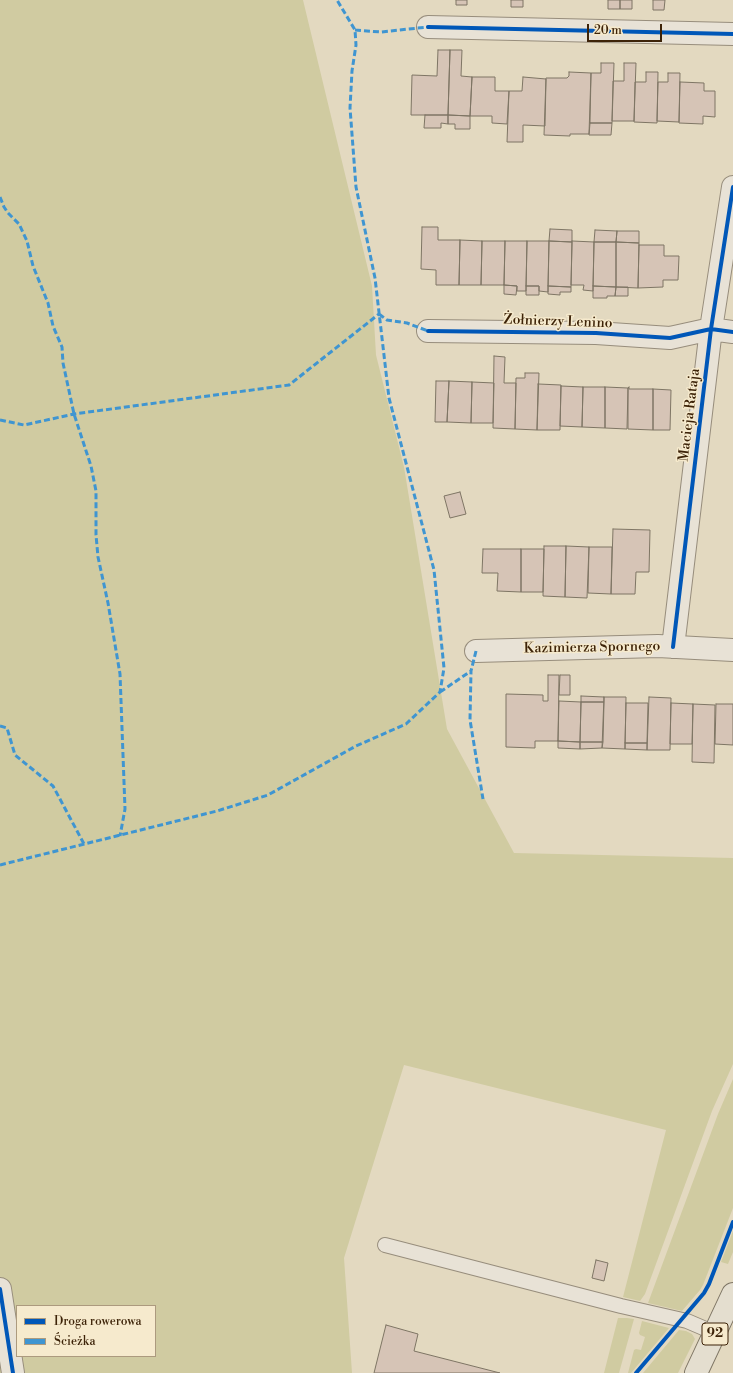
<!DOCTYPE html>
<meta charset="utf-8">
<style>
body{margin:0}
#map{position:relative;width:733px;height:1373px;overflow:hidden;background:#e3d9c0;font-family:"Libre Bodoni",serif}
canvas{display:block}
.legend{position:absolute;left:16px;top:1305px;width:140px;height:52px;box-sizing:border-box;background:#f6eacd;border:1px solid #ac9a7e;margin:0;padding:5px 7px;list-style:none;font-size:12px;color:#3d2308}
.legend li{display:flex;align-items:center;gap:8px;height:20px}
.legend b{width:20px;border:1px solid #ac9a7e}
.scale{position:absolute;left:587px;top:24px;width:75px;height:18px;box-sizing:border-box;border:2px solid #3d2308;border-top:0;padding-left:5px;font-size:12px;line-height:14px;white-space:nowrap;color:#3d2308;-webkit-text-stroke:3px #f6eacd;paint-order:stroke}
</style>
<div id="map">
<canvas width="733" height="1373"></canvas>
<ul class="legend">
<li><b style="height:5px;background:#0057b8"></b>Droga rowerowa</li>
<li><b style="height:5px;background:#3f95d1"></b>Ścieżka</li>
</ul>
<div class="scale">20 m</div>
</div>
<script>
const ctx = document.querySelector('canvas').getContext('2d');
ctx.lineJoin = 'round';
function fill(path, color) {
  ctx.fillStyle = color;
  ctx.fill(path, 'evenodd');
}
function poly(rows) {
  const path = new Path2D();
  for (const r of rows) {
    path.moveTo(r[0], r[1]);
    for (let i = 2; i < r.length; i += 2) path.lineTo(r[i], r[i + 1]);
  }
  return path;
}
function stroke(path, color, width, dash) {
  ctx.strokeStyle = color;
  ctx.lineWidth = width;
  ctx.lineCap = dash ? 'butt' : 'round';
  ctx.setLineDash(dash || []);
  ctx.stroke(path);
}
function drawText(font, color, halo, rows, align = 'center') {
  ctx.font = font + ' "Libre Bodoni",serif';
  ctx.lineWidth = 3;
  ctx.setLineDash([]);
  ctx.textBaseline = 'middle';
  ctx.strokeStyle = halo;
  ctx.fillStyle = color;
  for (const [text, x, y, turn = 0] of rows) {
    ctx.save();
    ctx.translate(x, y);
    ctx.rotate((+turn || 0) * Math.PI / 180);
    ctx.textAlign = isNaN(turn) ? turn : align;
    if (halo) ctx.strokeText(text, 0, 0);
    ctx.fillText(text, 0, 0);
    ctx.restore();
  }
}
fill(poly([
 [0,0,303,0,372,286,376,355,404,467,447,729,514,853,733,858,733,1064,712,1111,645,1294,640,1301,623,1297,666,1130,404,1065,344,1258,352,1373,0,1373],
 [17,1306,155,1306,155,1356,17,1356],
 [733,1079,733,1208,703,1285,700,1290,682,1311,648,1303,718,1114],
 [733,1231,733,1252,728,1264,721,1262],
 [618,1318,627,1318,634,1319,619,1373,604,1373],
 [642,1321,669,1328,631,1373,628,1373,634,1350,636,1349,641,1350,645,1337,640,1335,639,1333],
 [679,1330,686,1331,692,1334,695,1339,678,1373,643,1373]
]), '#d0cba1');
const building = poly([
 [456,0,467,0,467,5,456,5,456,0],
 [511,0,523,0,523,7,511,7,511,0],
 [608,0,620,0,620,9,608,9,608,0],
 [620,0,632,0,632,9,620,9,620,0],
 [653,0,665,0,664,10,653,10,653,0],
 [438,50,450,50,448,115,411,115,412,75,437,76,438,50],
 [450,50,462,50,461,76,472,77,470,116,448,115,450,50],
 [601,63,614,63,612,123,590,123,591,73,601,73,601,63],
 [624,63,636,63,634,121,612,121,613,81,624,81,624,63],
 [569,72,591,73,589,134,570,134,570,136,544,135,546,78,567,78,569,76,569,72],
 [646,72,658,72,657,123,634,122,635,82,646,82,646,72],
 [668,73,680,73,679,122,657,121,658,82,668,82,668,73],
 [472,77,495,77,495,91,509,91,507,124,492,123,492,116,470,116,472,77],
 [523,77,546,79,545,126,523,125,523,142,507,142,509,91,522,91,523,77],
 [680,82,704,83,704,91,715,91,715,117,703,116,703,124,679,123,680,82],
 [425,115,448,115,448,124,441,123,441,128,424,128,425,115],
 [448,115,470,116,470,129,455,129,455,124,448,124,448,115],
 [590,123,612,123,611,135,589,135,590,123],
 [422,227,438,227,438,240,460,240,459,285,436,285,436,270,421,269,422,227],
 [550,229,572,230,572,242,549,241,550,229],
 [595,230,617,231,616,242,594,242,595,230],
 [617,231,639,231,639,243,616,242,617,231],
 [460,240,482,241,481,285,459,285,460,240],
 [482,241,505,241,504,285,481,285,482,241],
 [505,241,527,241,526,291,517,291,517,286,504,285,505,241],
 [527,241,549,241,548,292,539,291,539,286,526,286,527,241],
 [549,241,572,242,571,287,548,286,549,241],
 [572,241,594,242,593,291,583,290,584,285,571,285,572,241],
 [594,242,616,242,616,287,593,286,594,242],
 [616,242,639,243,638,288,616,287,616,242],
 [639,245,664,245,664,256,679,256,678,280,663,280,663,287,638,288,639,245],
 [504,285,517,286,516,295,504,294,504,285],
 [526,286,539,286,539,295,526,295,526,286],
 [548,286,571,287,571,292,560,292,560,295,548,294,548,286],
 [593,286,616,287,615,296,607,296,607,298,593,298,593,286],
 [616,287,628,287,628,296,615,296,616,287],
 [494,356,505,357,504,383,516,383,515,429,493,428,494,356],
 [525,373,539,373,537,430,515,429,516,378,525,378,525,373],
 [436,381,449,381,447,422,435,422,436,381],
 [449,381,472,382,471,423,447,422,449,381],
 [472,382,494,383,493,423,471,423,472,382],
 [538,384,561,385,560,430,537,430,538,384],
 [561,386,583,387,582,427,560,426,561,386],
 [583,387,605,387,605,428,582,427,583,387],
 [605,387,628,388,627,429,605,428,605,387],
 [629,387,629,389,653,389,653,430,628,429,628,388,629,387],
 [653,389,671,390,670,430,653,430,653,389],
 [460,492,466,514,450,518,444,496,460,492],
 [613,529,650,530,649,572,636,572,635,594,611,594,613,529],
 [544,546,566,546,565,597,543,596,544,546],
 [566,546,589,547,587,598,565,597,566,546],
 [589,547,612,547,611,594,588,593,589,547],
 [483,549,521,549,521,592,497,591,498,573,482,573,483,549],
 [521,549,544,549,543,592,521,592,521,549],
 [548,675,559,675,558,741,535,741,535,748,506,747,506,694,543,695,543,701,548,701,548,675],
 [560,675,570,675,570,695,559,695,560,675],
 [581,696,604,697,604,702,581,702,581,696],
 [604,697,626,697,625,749,602,748,604,697],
 [649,697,671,698,670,750,647,750,649,697],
 [559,701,581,702,580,742,558,741,559,701],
 [581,702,604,702,603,742,580,742,581,702],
 [626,703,648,703,647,743,625,743,626,703],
 [671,703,693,704,692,744,670,744,671,703],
 [693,704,715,705,714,763,692,762,693,704],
 [716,704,733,704,733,745,715,744,716,704],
 [558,741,580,742,580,749,558,748,558,741],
 [580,742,603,742,602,748,580,749,580,742],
 [625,743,647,743,647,750,625,749,625,743],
 [596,1260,608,1263,604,1281,592,1278,596,1260],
 [386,1325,418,1334,414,1351,500,1373,374,1373,386,1325]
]);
fill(building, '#d6c4b6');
stroke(building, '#7e7564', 1);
const service = poly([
 [385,1245,621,1306,687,1321,715,1333]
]);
const minor = poly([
 [428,27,733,34],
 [428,331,596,333,670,338,711,329,733,332],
 [673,647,711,329,733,187],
 [476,651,658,646,733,650],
 [0,1289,13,1373]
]);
const primary = poly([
 [696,1373,733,1294]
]);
stroke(service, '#978d7c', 16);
stroke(minor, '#978d7c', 24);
stroke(primary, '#7e7564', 24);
stroke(service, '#e8e2d6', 14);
stroke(minor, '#e8e2d6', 22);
stroke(primary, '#e4decf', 22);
stroke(poly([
 [355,30,381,32,428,27],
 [0,197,4,207,8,213,19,224,27,241,33,266,48,303,53,326,62,347,63,363,74,414,91,466,96,491,96,535,98,557,108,603,120,674,125,809,120,836],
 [379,314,387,320,407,323,428,331],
 [0,420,24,425,74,414,289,385,379,314],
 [476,651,471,671,470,720,483,799],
 [440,692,471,671],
 [0,726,7,728,15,755,53,786,84,844],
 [0,865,217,811,268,795,356,746,406,724,440,692,444,668,434,570,389,398,375,278,356,187,350,108,352,71,356,45,355,30,337,0]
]), '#3f95d1', 3, [6, 3]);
stroke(poly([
 [428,27,733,34],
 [428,331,596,333,670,338,711,329,733,332],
 [673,647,711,329,733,187],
 [0,1289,13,1373],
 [636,1373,704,1293,709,1284,733,1222]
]), '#0057b8', 4);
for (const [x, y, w] of [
 [715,1334,26]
]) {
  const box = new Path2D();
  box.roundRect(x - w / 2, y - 11, w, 22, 3);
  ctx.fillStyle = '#f6eacd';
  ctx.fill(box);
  stroke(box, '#3d2308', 1);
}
drawText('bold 13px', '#3d2308', null, [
 ["92",715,1334]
]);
drawText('14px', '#3d2308', '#f6eacd', [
 ["Żołnierzy Lenino",558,322,2],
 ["Macieja Rataja",690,415,-83],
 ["Kazimierza Spornego",592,648,-1]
]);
</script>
